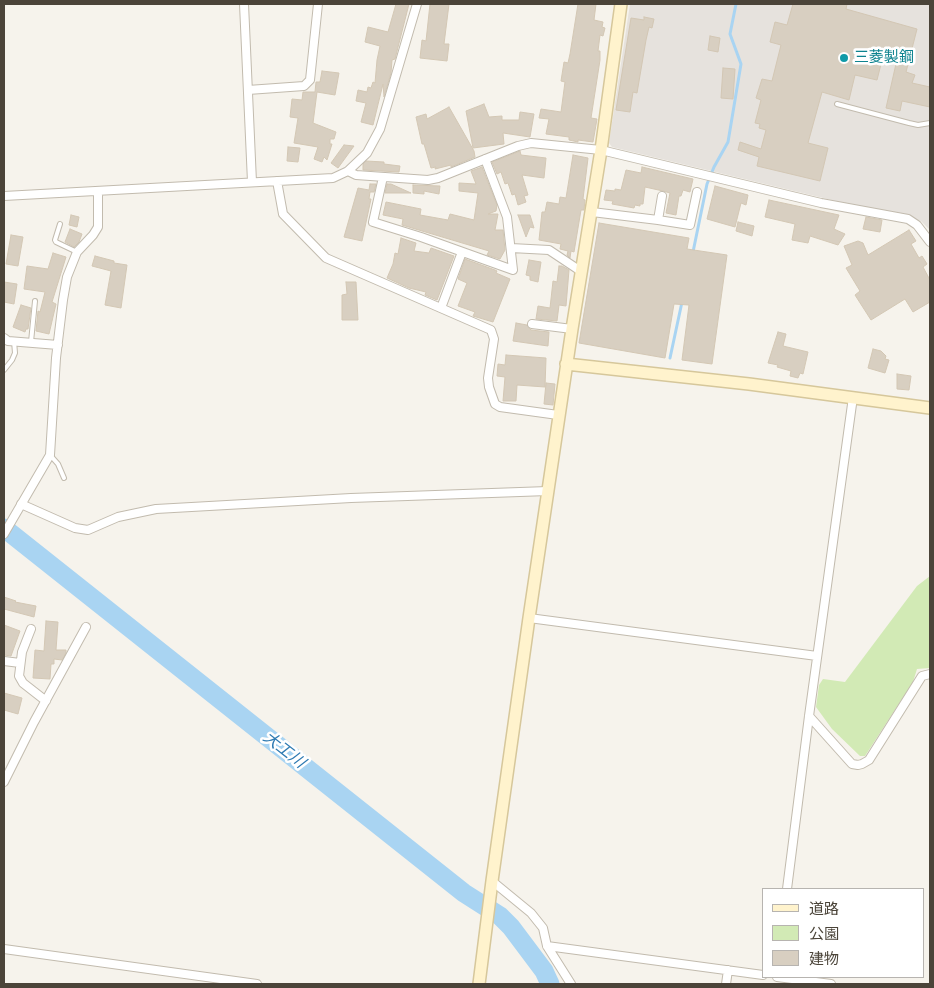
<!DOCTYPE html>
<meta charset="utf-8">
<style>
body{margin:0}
#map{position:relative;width:934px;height:988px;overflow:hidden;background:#f6f3ec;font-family:Montserrat,"Noto Sans JP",sans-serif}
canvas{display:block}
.frame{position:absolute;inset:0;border:5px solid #4b4439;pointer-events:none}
.legend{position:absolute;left:762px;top:888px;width:162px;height:90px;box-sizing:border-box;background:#fff;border:1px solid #b7b4b0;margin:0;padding:6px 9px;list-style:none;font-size:15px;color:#4b4439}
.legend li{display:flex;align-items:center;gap:10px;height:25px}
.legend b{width:25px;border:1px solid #b7b4b0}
</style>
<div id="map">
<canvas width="934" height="988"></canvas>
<div class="frame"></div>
<ul class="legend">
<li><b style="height:6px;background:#fff3cd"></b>道路</li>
<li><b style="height:14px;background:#d2eab5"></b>公園</li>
<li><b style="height:14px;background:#d8cfc1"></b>建物</li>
</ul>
</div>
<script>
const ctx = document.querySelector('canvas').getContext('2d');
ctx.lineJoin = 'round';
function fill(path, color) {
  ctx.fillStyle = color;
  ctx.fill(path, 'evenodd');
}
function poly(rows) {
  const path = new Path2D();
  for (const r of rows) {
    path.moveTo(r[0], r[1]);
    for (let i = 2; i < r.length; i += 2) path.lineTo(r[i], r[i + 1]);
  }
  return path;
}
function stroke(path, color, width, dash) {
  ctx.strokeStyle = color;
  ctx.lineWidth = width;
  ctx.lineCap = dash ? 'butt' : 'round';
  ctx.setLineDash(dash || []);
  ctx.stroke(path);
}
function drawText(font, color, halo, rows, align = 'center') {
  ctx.font = font + ' Montserrat,"Noto Sans JP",sans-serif';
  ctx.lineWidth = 5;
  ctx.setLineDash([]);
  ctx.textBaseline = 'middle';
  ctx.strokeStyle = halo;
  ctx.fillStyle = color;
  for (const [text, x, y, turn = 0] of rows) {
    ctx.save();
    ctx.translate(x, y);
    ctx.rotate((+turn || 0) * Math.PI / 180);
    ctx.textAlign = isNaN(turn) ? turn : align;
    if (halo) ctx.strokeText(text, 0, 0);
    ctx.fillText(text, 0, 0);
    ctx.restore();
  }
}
fill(poly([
 [630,4,930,4,930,230,921,221,899,213,844,203,612,147,609,143,610,136]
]), '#e6e2dd');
fill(poly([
 [930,576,930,668,917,669,913,682,865,756,860,756,832,729,816,707,819,685,823,679,845,682,917,586]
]), '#d2eab5');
stroke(poly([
 [693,252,707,184,714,167,728,142,741,64,730,34,736,4],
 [670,358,682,302]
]), '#a9d4f2', 3);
stroke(poly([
 [4,528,464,893,500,916,511,927,544,971,550,984]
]), '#a9d4f2', 19);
const building = poly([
 [396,4,409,4,395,59,392,60,391,73,384,97,383,84,373,125,361,122,366,103,356,101,358,90,367,92,368,87,371,88,373,82,375,83,377,60,380,46,365,42,368,27,388,32,396,4],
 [430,4,449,4,444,44,449,44,447,61,420,58,422,40,426,41,430,4],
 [578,4,596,4,594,20,603,22,602,27,605,28,603,36,600,35,598,51,600,51,600,60,591,118,597,119,593,142,578,140,578,142,569,140,569,137,546,134,549,119,539,118,541,109,561,112,565,82,561,81,564,62,568,63,570,54,578,4],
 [793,4,847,4,846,9,917,29,906,72,915,75,912,83,930,87,930,107,902,101,900,111,886,108,898,55,884,52,877,80,855,75,849,100,822,92,808,143,828,148,820,181,757,166,759,157,738,150,740,142,761,149,766,130,759,128,760,124,755,123,761,100,756,98,762,79,772,81,781,45,770,42,775,22,787,25,793,4],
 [644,17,654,19,652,28,649,27,646,40,637,93,633,92,630,112,616,110,631,18,644,20,644,17],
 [710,36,720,38,718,52,708,50,710,36],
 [723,68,735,69,733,99,721,98,723,68],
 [322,71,339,73,335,95,317,92,313,123,336,132,334,139,330,139,330,144,332,144,327,160,324,157,322,162,314,159,318,147,294,143,298,118,290,117,292,99,302,100,303,92,315,92,316,82,320,82,322,71],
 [484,104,489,117,502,116,502,120,519,120,520,112,534,114,530,137,503,133,504,144,473,148,466,111,484,104],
 [449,107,474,151,475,157,451,167,451,165,435,169,436,167,431,168,424,144,422,144,416,117,426,114,427,119,449,107],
 [344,145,354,146,338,168,331,163,344,145],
 [288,147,300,148,298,162,287,161,288,147],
 [520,151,521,155,546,158,544,178,522,175,528,195,524,196,526,202,518,205,515,194,512,195,508,183,505,184,501,172,497,174,492,162,520,151],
 [573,155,588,158,583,199,585,200,584,210,581,210,574,252,571,251,570,258,567,255,568,251,560,249,561,244,539,240,542,212,545,212,547,202,559,204,560,197,566,198,573,155],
 [366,161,384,162,384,164,400,166,399,172,363,170,363,164,366,161],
 [482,167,497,205,496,211,488,214,498,214,495,230,503,230,505,250,500,259,487,255,489,251,402,225,403,219,383,215,386,202,421,209,420,215,448,220,450,214,474,220,478,193,459,191,459,183,476,184,471,171,482,167],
 [642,167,693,179,690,192,683,190,681,196,679,196,676,215,666,213,670,193,663,191,645,187,643,204,640,204,640,206,635,205,634,208,612,204,613,201,604,200,606,190,615,191,615,189,621,190,626,170,641,173,642,167],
 [370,184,376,184,374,192,370,192,369,199,371,199,362,241,344,237,358,188,369,190,370,184],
 [387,184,391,184,411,193,385,193,387,184],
 [413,185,440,186,439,194,424,191,424,194,413,193,413,185],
 [715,186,748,195,746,205,741,203,735,227,707,219,715,186],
 [769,200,839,215,834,229,845,234,838,245,810,236,808,243,792,240,795,224,765,217,769,200],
 [71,215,79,217,77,227,69,225,71,215],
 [518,215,530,215,534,228,530,227,526,237,518,215],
 [866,217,882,220,880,232,863,229,866,217],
 [738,222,754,226,752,236,736,231,738,222],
 [599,223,689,238,687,249,727,255,712,364,682,360,689,305,674,304,665,358,579,343,599,223],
 [70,229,82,234,79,242,74,247,65,242,70,229],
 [909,230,916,241,911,244,919,258,922,256,927,264,923,267,930,280,930,302,913,312,905,299,871,320,855,295,860,291,846,268,852,265,844,246,858,241,863,243,868,255,909,230],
 [11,235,23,237,18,266,6,264,11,235],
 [401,238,416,243,414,251,429,253,431,248,454,256,437,300,425,295,426,292,409,288,387,278,393,264,395,253,398,254,401,238],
 [53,253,66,257,52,302,56,304,49,334,36,331,38,311,40,312,45,292,24,289,27,266,48,269,53,253],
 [95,256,114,261,114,263,127,265,121,308,105,305,111,271,92,266,95,256],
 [465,259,495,270,497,271,496,273,510,279,493,322,473,316,475,312,458,306,467,283,458,279,465,259],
 [529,260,541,262,538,282,530,280,530,276,526,275,529,260],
 [559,266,562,266,569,270,566,306,559,305,557,321,536,319,538,306,550,308,553,281,557,282,559,266],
 [4,282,17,284,14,304,4,302,4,282],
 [346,282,356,282,358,320,342,320,342,295,347,294,346,282],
 [21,305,31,308,28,329,26,329,25,332,13,327,21,305],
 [516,323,527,325,531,330,549,332,548,346,513,341,516,323],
 [778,332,786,334,783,346,808,352,803,374,800,373,798,378,790,376,791,371,777,367,778,365,768,363,778,332],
 [873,349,881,351,886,356,885,359,889,360,885,373,868,368,873,349],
 [506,355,546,358,545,387,517,385,516,401,503,401,505,377,497,376,498,364,505,365,506,355],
 [897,374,911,376,909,390,897,389,897,374],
 [546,383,555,384,553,405,544,404,546,383],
 [4,597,16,601,15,602,36,606,34,617,4,609,4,597],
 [46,621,58,622,56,650,66,650,66,653,62,660,54,659,54,664,51,664,50,679,33,678,35,650,44,651,46,621],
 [4,625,20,631,11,656,4,655,4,625],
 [4,693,22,698,18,714,4,710,4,693]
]);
fill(building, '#d8cfc1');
stroke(building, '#d3c7b4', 1);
const lane = poly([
 [837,104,909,123,918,125,930,123],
 [60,224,55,240,56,242,77,252],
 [31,342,35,301],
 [4,370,12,360,15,353,14,341],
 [50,455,58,464,64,478]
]);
const street = poly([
 [244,4,252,182],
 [248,90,304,86,310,80,318,4],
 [348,171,356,175,428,180,438,178,518,146,531,143,601,150,821,203,908,219,917,225,930,242],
 [383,177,373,222,421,237,513,270,507,217,485,159],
 [277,181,283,214,326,258,491,330,494,339,488,378,489,387,495,404,500,407,558,415],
 [4,196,333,178,348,171,367,153,380,129,417,4],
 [592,212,658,220,690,225,697,192],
 [658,220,662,196],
 [511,248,549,250,582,272],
 [441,308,462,252],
 [532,324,572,329],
 [4,338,8,341,58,345],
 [21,504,75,528,88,530,118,517,156,509,351,498,548,491],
 [4,534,50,455,56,358,63,300,67,277,77,252,93,235,98,227,98,191],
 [529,618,817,656],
 [31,629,22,652,19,676,23,683,46,701],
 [4,661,20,663],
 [809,716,852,764,858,765,862,764,869,760,922,676,930,674],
 [4,782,34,722,86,627],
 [492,881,531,913,543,928,547,946,571,984],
 [787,889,809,716,853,397],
 [547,946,763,975],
 [4,949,257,984],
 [777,977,831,984],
 [726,984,728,970]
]);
const secondary = poly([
 [566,364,749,384,930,408],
 [479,984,492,881,529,618,572,329,601,150,621,4]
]);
stroke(lane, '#c2bbae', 6);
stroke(street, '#c2bbae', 10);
stroke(secondary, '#d6c79b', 14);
stroke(lane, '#fff', 4);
stroke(street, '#fff', 8);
stroke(secondary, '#fff3cd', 11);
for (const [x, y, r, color] of [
 [844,58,5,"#0f9aa8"]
]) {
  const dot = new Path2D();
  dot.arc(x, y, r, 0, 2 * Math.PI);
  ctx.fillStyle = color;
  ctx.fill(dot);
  stroke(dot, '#fff', 2);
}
drawText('15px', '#0d838f', '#fff', [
 ["三菱製鋼",854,58]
], 'left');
drawText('italic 16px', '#2e7ab2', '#fff', [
 ["大工川",284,750,38]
]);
</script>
